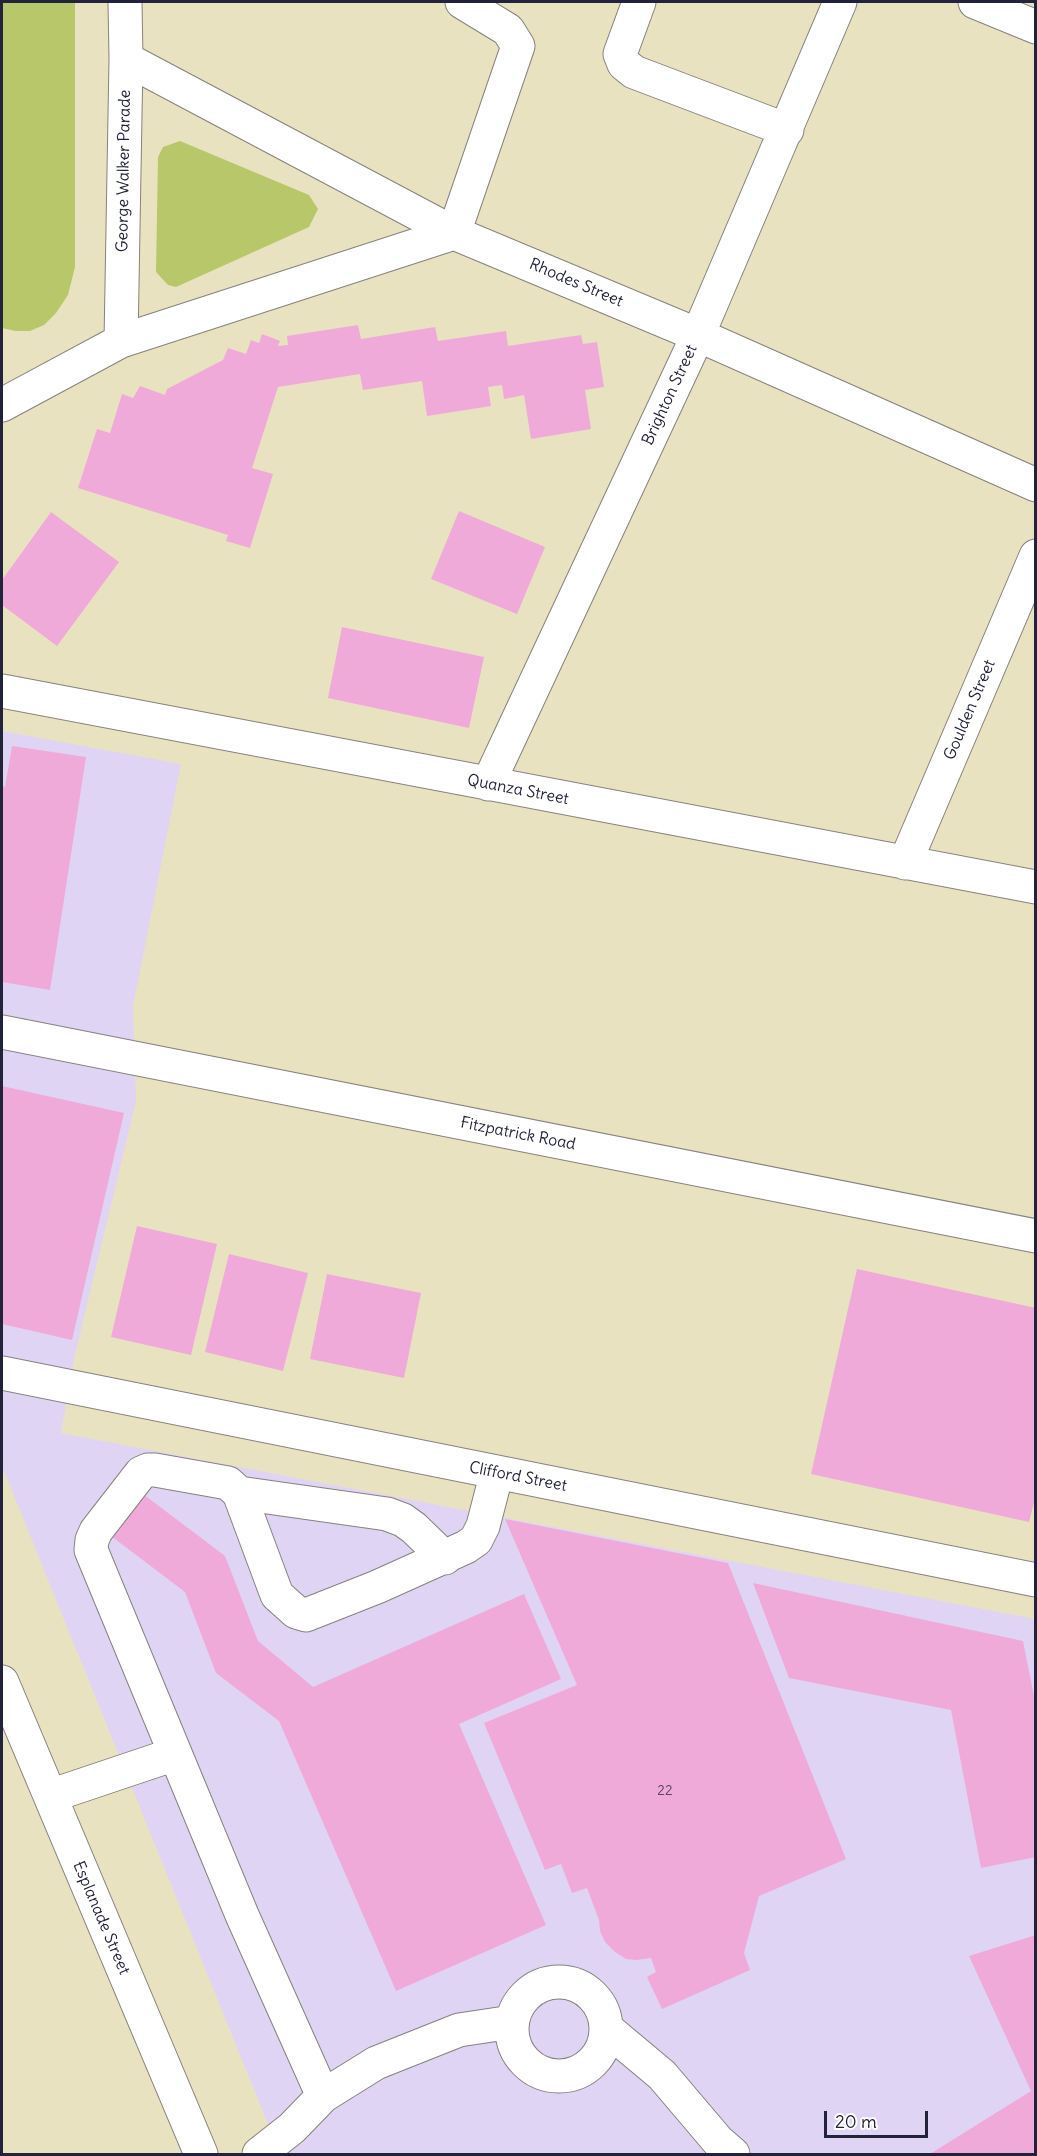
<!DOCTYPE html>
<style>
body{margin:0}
#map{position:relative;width:1037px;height:2156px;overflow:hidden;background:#e9e2c0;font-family:Delius,sans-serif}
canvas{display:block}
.frame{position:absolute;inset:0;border:3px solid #22223b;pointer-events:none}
.scale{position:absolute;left:824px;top:2111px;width:104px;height:27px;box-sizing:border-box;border:3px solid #22223b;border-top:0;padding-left:8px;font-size:18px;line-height:21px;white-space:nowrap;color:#22223b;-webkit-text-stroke:4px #fff;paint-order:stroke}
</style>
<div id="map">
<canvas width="1037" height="2156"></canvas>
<div class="frame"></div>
<div class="scale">20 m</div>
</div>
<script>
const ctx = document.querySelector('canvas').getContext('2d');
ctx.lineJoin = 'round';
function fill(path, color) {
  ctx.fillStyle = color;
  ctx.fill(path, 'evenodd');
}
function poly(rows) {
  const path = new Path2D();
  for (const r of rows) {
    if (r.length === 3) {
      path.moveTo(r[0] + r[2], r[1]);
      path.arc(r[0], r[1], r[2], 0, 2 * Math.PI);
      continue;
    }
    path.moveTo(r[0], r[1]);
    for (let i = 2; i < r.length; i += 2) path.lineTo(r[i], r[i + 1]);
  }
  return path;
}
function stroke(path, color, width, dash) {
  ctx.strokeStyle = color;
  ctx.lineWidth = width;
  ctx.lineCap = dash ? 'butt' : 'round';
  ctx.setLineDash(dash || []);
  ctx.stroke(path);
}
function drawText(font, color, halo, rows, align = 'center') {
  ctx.font = font + ' Delius,sans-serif';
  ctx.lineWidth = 4.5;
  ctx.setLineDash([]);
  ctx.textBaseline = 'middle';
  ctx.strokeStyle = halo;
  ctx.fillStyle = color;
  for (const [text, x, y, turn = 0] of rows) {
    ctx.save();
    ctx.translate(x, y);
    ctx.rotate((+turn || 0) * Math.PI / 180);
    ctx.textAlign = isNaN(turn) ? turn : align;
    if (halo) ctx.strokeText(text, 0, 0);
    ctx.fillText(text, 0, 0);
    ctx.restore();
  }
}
fill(poly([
 [2,731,181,764,133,1006,136,1101,74,1359,61,1433,1035,1619,1035,2154,280,2154,2,1466]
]), '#e0d4f4');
fill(poly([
 [2,2,75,2,75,267,68,295,56,313,44,325,30,331,15,331,2,328],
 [180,141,309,195,318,209,309,227,176,287,168,285,156,272,158,157,163,147]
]), '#b8c76a');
fill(poly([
 [358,325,361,339,435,327,438,341,506,331,508,346,581,335,583,344,597,342,604,387,585,390,591,429,531,439,524,395,504,399,502,385,488,387,491,406,427,416,422,381,363,390,360,374,278,387,252,468,273,474,250,548,226,541,228,535,78,488,97,429,110,433,122,394,133,398,140,386,165,395,167,389,223,360,228,348,246,354,251,340,259,343,262,334,280,341,278,346,288,345,287,336],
 [459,511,545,547,517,614,431,579],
 [51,512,119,562,57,646,2,605,2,580],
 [342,627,484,657,469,728,328,698],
 [12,746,86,757,50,990,2,982,2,786,5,787],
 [2,1086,124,1113,72,1340,2,1324],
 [137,1226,217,1244,191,1355,111,1337],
 [229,1254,308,1273,283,1371,205,1352],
 [857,1269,1036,1308,1036,1495,1029,1522,811,1474],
 [327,1274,421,1293,404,1378,310,1359],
 [143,1494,225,1556,258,1641,313,1687,524,1594,561,1679,459,1724,546,1925,396,1991,279,1721,216,1673,185,1592,111,1536],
 [505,1519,728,1563,846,1859,759,1896,744,1953,750,1970,662,2009,647,1977,656,1972,651,1958,637,1960,626,1959,615,1952,605,1942,600,1931,599,1920,587,1888,572,1893,561,1864,545,1870,484,1723,577,1685],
 [753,1583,1023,1641,1036,1706,1036,1857,981,1868,951,1710,789,1678],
 [1036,1935,1036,2154,930,2154,1031,2091,969,1956]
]), '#efaada');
const minor = poly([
 [639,2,620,54,624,64,634,72,787,130],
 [975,2,1036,27],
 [126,59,454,233,698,335,1036,485],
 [121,341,126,59,125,2],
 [2,405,121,341,454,233,518,46,508,30,462,2],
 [2,691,1036,887],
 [488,784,698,335,840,2],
 [905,863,1036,556],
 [2,1032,1036,1236],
 [2,1373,1036,1580],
 [239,1493,387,1514,403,1520,414,1528,445,1558],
 [2,1682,201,2154],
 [50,1796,175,1754],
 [559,2029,47],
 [607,2029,662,2075,718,2141,733,2154],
 [323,2096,242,1915,91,1550,92,1540,96,1531,141,1473,148,1470,155,1470,228,1483,239,1493,277,1595,296,1612,306,1615,377,1587,466,1547,476,1540,483,1526,497,1472],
 [259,2154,292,2128,323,2096,376,2063,459,2030,512,2022]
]);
stroke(minor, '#86827e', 35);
stroke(minor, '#fff', 33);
drawText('14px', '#554463', null, [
 ["22",665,1791]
]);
drawText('16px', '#22223b', '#fff', [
 ["George Walker Parade",124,171,-89],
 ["Rhodes Street",576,283,23],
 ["Brighton Street",670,395,-65],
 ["Goulden Street",970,710,-67],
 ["Quanza Street",518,790,11],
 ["Fitzpatrick Road",518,1134,11],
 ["Clifford Street",518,1477,11],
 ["Esplanade Street",101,1918,67]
]);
</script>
